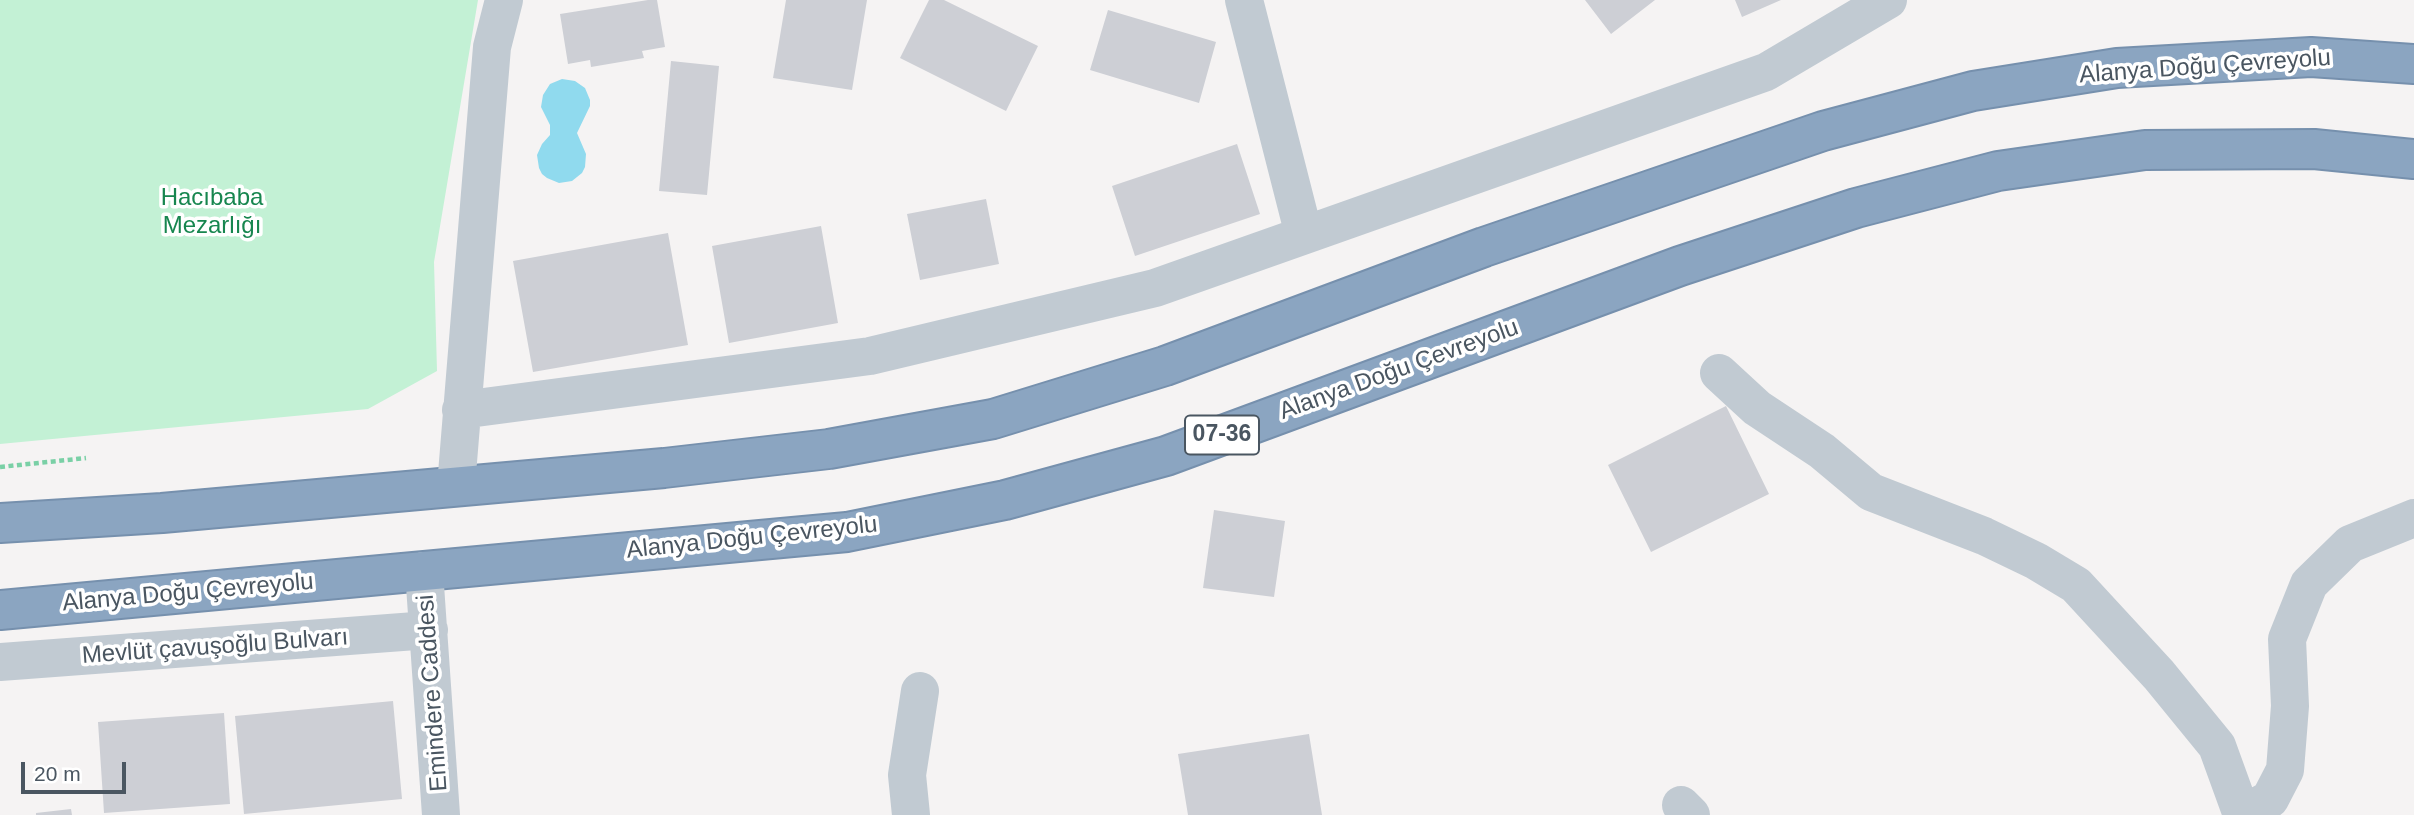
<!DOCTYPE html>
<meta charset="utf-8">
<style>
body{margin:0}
#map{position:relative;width:2414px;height:815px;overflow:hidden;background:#f5f3f3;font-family:Arial,sans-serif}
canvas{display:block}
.scale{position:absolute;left:21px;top:762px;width:105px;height:32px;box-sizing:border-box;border:4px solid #4a5661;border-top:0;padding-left:9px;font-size:21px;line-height:24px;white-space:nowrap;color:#4a5661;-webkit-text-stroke:5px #fff;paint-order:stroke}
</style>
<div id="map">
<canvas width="2414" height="815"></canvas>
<div class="scale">20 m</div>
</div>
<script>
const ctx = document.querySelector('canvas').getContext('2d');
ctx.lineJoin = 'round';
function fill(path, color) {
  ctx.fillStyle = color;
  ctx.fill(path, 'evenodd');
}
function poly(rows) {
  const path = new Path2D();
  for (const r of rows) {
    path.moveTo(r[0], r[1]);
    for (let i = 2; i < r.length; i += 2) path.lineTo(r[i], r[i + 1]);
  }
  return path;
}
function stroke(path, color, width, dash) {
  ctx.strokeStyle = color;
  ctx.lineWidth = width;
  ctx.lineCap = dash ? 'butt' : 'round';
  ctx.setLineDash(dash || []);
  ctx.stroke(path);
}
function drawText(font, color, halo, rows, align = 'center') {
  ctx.font = font + ' Arial,sans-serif';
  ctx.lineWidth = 7;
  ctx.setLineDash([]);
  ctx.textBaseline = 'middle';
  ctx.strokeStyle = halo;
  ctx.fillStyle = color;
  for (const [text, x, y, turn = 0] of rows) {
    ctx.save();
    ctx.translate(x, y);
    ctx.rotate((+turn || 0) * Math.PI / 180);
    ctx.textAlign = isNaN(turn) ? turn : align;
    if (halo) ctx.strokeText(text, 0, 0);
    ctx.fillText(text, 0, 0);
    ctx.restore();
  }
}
fill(poly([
 [0,0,478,0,434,262,437,371,368,409,0,444]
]), '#c3f1d5');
fill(poly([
 [562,79,575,81,585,88,590,100,590,106,577,133,586,154,585,167,582,173,572,181,559,183,547,178,542,174,539,168,537,155,542,144,550,135,550,125,541,107,543,95,550,84]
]), '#90daee');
fill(poly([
 [648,0,657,0,665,47,642,51,644,58,591,67,590,60,568,64,560,14],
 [786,0,867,0,852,90,773,78],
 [929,0,944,0,1038,46,1006,111,900,58],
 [1585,0,1655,0,1611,34],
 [1735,0,1781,0,1742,17],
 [1108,10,1216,42,1199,103,1090,70],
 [671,61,719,66,707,195,659,191],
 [1237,144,1260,214,1135,256,1112,186],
 [986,199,999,264,920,280,907,214],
 [821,226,838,323,729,343,712,246],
 [668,233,688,345,533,372,513,261],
 [1726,406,1769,494,1651,552,1608,465],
 [1214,510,1285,521,1274,597,1203,588],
 [393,701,402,799,244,814,235,716],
 [224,713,230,804,104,813,98,722],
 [1309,734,1322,815,1188,815,1178,754],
 [71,809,72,815,36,815,36,813]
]), '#cdcfd5');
const highway = poly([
 [0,523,162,513,664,468,829,449,993,419,1165,366,1484,247,1823,131,1973,91,2117,68,2311,57,2414,64],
 [0,610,847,532,1005,500,1166,456,1680,266,1856,208,1998,171,2145,150,2314,149,2414,159]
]);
stroke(highway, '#7690ad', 42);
stroke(poly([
 [0,467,86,458]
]), '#7ad0a6', 4.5, [5, 3.5]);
stroke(poly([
 [1244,0,1304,235],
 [1719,373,1757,408,1822,451,1871,492,1984,536,2036,561,2076,585,2159,675,2217,746,2242,815],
 [461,410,870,356,1155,288,1766,72,1888,0],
 [456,486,492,47,504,0],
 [424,571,441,815],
 [0,662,429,630],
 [1681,805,1691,815],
 [911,815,907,775,920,691],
 [2242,815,2270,799,2285,770,2290,706,2287,639,2309,584,2350,544,2414,518]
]), '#c1cad2', 38);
stroke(highway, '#8ba5c1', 38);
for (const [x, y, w] of [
 [1222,435,74]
]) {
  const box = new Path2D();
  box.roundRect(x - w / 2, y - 19.5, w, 39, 5);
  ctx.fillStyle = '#fff';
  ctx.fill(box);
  stroke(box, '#4a5661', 2);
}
drawText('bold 23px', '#4a5661', null, [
 ["07-36",1222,435]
]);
drawText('24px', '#4a5661', '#fff', [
 ["Alanya Doğu Çevreyolu",2205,67,-4],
 ["Alanya Doğu Çevreyolu",1399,370,-20],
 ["Alanya Doğu Çevreyolu",752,538,-6],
 ["Alanya Doğu Çevreyolu",188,593,-5],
 ["Mevlüt çavuşoğlu Bulvarı",215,647,-4],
 ["Emindere Caddesi",433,693,-94]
]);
drawText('24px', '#17864f', '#fff', [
 ["Hacıbaba",212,198],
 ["Mezarlığı",212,226]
]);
</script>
